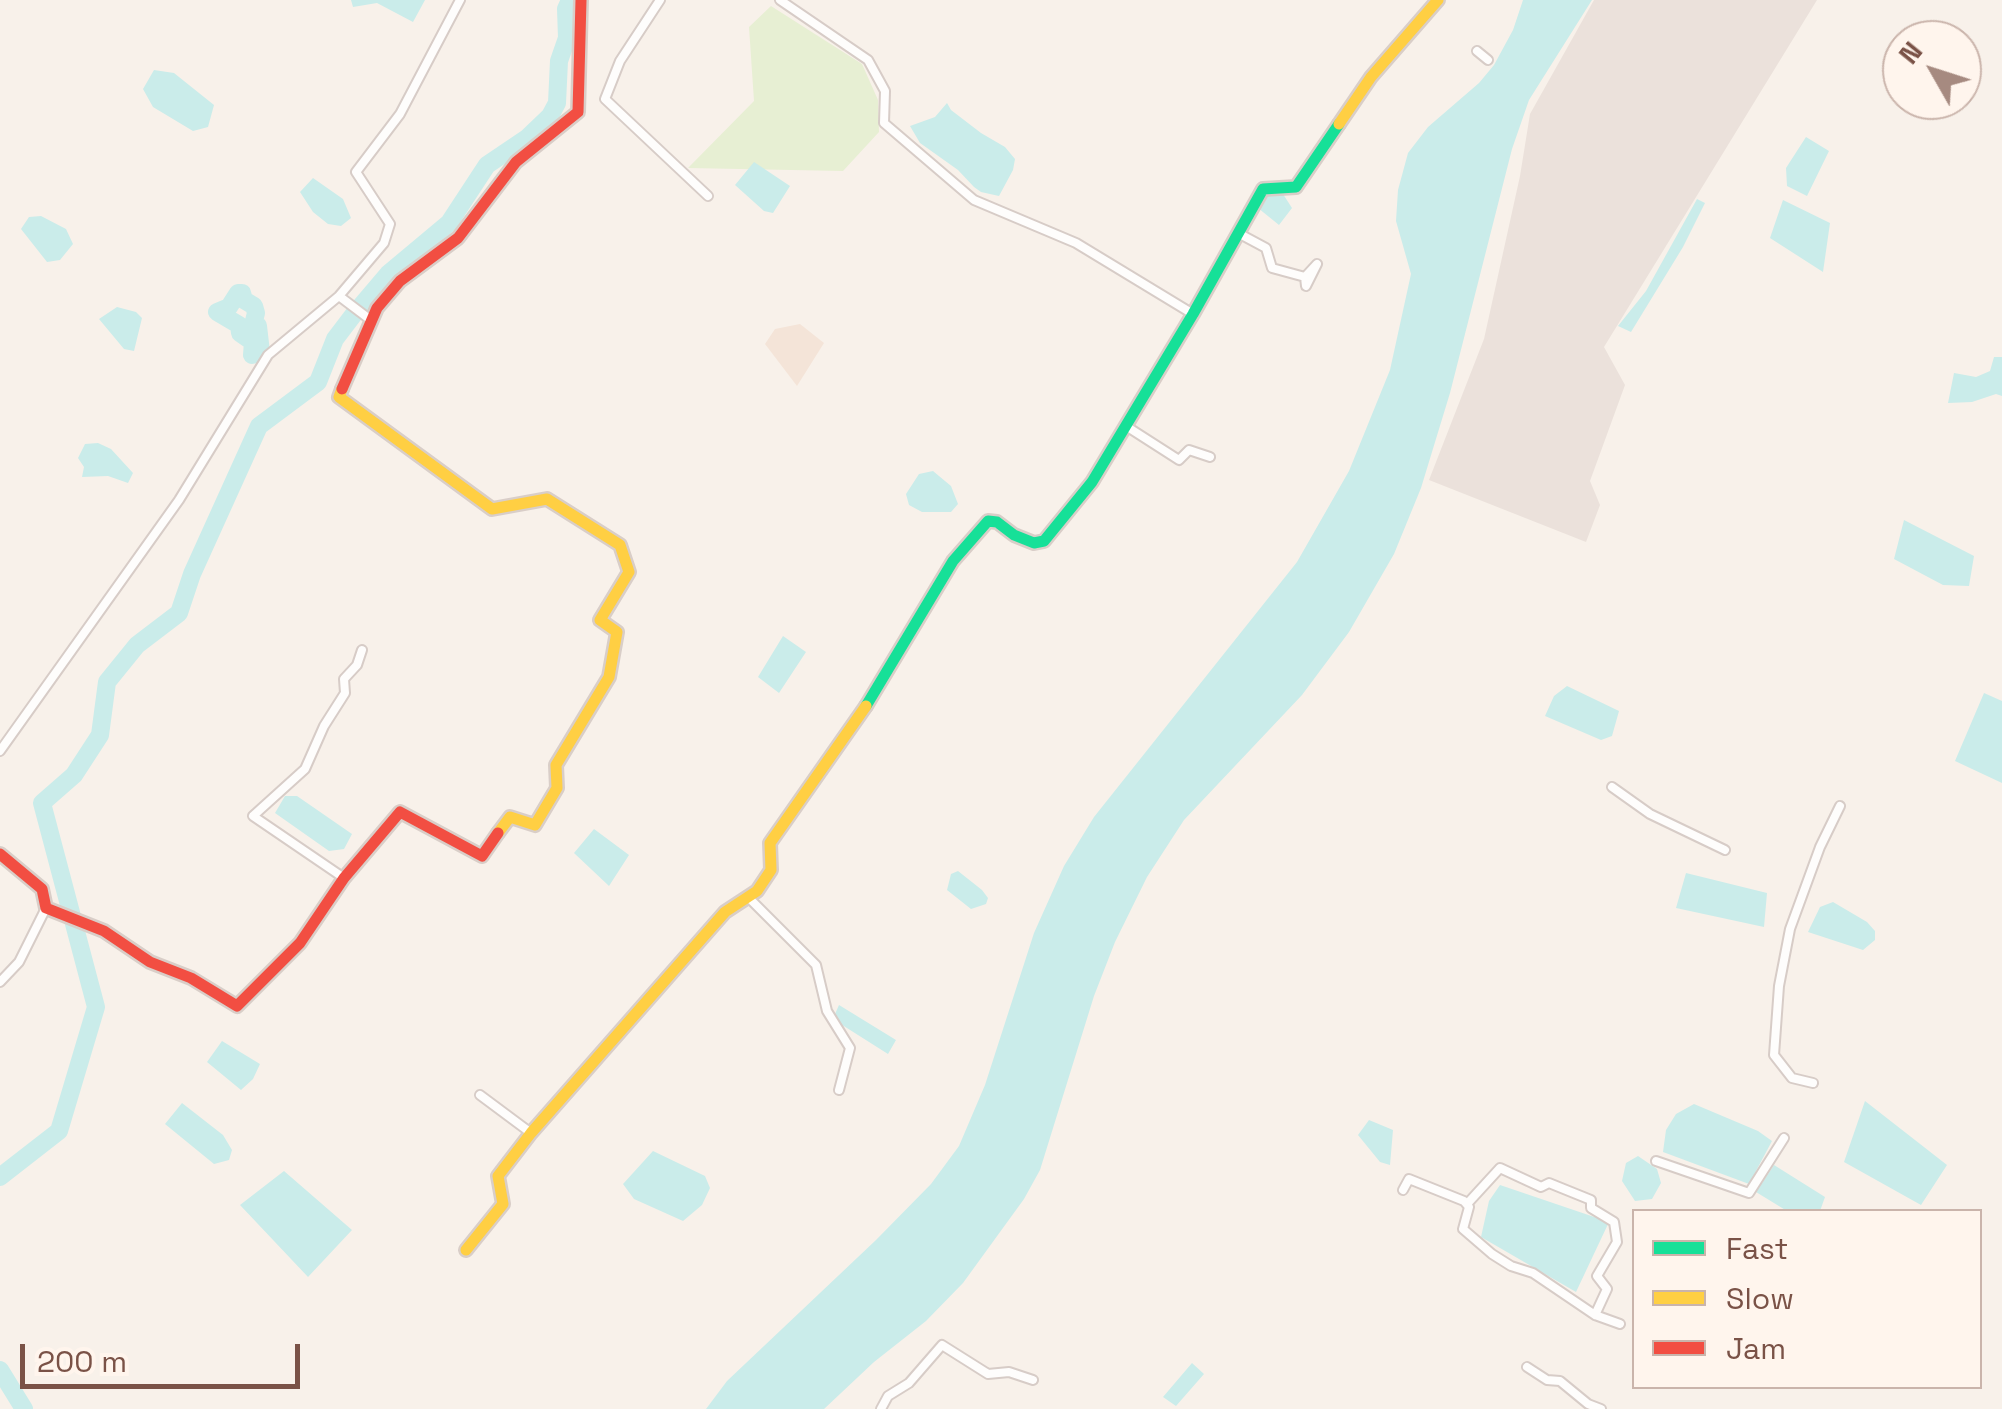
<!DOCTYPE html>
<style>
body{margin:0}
#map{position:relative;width:2002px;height:1409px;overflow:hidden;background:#f8f1ea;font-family:"Space Grotesk",sans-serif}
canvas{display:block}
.legend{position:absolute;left:1632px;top:1209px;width:350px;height:180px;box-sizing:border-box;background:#fff5ed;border:2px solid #cab4ab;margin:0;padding:12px 18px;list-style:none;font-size:30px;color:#7a5247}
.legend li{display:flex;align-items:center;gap:20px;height:50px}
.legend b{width:50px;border:2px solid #cab4ab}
.north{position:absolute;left:1882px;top:20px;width:100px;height:100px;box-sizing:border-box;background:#fff5ed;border:2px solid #cab4ab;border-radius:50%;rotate:309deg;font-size:28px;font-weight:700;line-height:40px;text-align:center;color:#7a5247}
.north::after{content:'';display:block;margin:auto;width:35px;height:45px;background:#a68a80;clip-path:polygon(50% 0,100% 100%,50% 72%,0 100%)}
.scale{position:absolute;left:20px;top:1344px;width:280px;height:45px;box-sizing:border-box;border:5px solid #7a5247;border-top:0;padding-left:12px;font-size:30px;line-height:35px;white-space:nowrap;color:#7a5247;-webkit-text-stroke:8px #fff5ed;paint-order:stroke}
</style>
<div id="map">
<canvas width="2002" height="1409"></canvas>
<ul class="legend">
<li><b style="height:12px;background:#16e098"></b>Fast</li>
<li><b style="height:12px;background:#ffcf43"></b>Slow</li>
<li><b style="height:12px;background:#f24e42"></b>Jam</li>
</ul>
<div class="north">N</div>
<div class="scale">200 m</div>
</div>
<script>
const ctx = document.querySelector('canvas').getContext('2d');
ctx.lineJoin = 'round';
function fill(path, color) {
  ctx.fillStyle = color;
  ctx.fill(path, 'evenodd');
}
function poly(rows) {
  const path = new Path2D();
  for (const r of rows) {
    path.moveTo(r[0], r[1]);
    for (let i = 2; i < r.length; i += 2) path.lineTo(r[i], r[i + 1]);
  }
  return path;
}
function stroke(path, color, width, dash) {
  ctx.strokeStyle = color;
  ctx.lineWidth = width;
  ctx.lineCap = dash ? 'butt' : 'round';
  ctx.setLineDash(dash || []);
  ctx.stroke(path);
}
fill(poly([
 [800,324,824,343,797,386,765,344,775,329]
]), '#f4e4d8');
fill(poly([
 [1594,0,1817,0,1604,347,1625,385,1590,481,1600,505,1586,542,1429,480,1484,339,1520,176,1530,114]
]), '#ebe1db');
fill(poly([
 [771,6,862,64,878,100,879,132,843,171,688,168,754,101,749,27]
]), '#e7efd3');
fill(poly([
 [351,0,425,0,413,22,377,3,353,7],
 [1523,0,1592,0,1529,100,1512,149,1450,393,1421,488,1394,554,1349,632,1302,695,1184,820,1147,877,1115,942,1094,996,1040,1170,1024,1199,963,1283,926,1321,874,1362,824,1409,706,1409,727,1381,876,1240,931,1184,959,1146,985,1085,1034,933,1064,866,1094,817,1297,562,1349,471,1390,370,1411,274,1396,221,1398,190,1408,153,1428,127,1479,83,1494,65,1513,30],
 [154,70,174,73,214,105,208,127,193,131,153,107,143,89],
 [947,103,951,110,981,133,1005,147,1015,159,1013,170,999,196,981,192,974,187,958,170,920,143,910,126,935,117],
 [1806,137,1829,151,1807,196,1787,186,1786,168],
 [754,162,790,186,773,213,764,211,735,185],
 [313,178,343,199,351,218,341,226,328,224,313,212,300,192],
 [1283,194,1292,208,1279,225,1258,208,1264,195],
 [1697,199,1705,203,1683,247,1631,332,1618,326,1646,291],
 [1783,200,1830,223,1823,272,1770,238],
 [41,216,66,229,73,244,60,260,47,262,21,229,29,217],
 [117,307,136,312,142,318,134,351,124,349,99,319],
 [1994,357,2002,357,2002,396,1996,394,1972,402,1948,403,1954,373,1976,377,1990,371],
 [98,443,111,449,133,473,128,483,108,476,82,477,84,467,78,458,85,444],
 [933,471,951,486,958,504,951,512,922,512,909,505,906,494,919,474],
 [1904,520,1974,556,1969,586,1943,585,1894,559],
 [783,636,806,652,779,693,758,677],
 [1567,686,1619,711,1612,736,1601,740,1545,716,1554,696],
 [1984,693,2002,701,2002,783,1955,761],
 [285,796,297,796,352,834,344,849,329,851,275,813],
 [594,829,629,855,609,886,574,853],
 [958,871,982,890,988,898,986,904,971,909,947,890,951,874],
 [1686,873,1767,893,1764,927,1676,908],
 [1833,902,1867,922,1875,931,1875,940,1863,950,1808,932,1820,907],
 [839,1005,896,1040,888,1054,839,1023,835,1014],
 [222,1041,260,1064,253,1079,241,1090,207,1062],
 [1865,1101,1947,1165,1921,1205,1844,1162],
 [182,1103,223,1135,232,1150,229,1160,214,1164,165,1124],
 [1694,1104,1758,1131,1772,1141,1749,1184,1663,1152,1666,1130,1676,1114],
 [1369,1120,1393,1130,1390,1165,1380,1162,1358,1135],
 [653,1151,705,1176,710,1188,702,1205,683,1221,634,1199,623,1184],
 [1638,1156,1657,1169,1661,1183,1652,1199,1635,1201,1622,1181,1626,1163],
 [1774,1165,1825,1197,1820,1211,1787,1211,1756,1192],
 [284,1171,352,1230,308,1277,240,1205],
 [1500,1185,1609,1222,1576,1292,1481,1237,1489,1201],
 [1192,1363,1204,1374,1176,1406,1163,1397]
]), '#caecea');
stroke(poly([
 [238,293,242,293,244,300,254,306,256,313,253,325,258,326,261,352,252,355,253,342,240,333,239,325,217,312,229,307,238,293],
 [0,1177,59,1131,96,1007,42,803,74,775,100,735,107,682,137,645,179,613,192,574,259,426,318,382,335,339,354,314,388,274,449,223,487,165,527,138,550,116,557,103,559,61,567,38,566,9,570,0],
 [0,1370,24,1409]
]), '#caecea', 18);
const street = poly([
 [660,0,620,61,605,99,708,196],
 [780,0,868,60,885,91,884,123,974,200,1076,243,1193,314],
 [1477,51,1488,60],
 [1238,233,1266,248,1272,268,1305,277,1317,264,1306,286,1305,277],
 [339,296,372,321],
 [1126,426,1179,460,1189,450,1210,457],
 [0,751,179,500,268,355,339,296,384,243,390,224,356,172,400,114,460,0],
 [1612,787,1650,814,1725,850],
 [344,878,253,816,305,769,324,726,345,693,344,679,357,665,362,650],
 [749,898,816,965,827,1011,850,1048,839,1090],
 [0,982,19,962,46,908],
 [1813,1083,1792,1078,1774,1055,1779,986,1790,929,1820,847,1840,806],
 [480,1095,531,1133],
 [1656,1161,1749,1193,1784,1138],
 [1403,1190,1409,1179,1464,1201,1469,1207,1463,1229,1492,1254,1511,1266,1533,1273,1595,1315,1620,1324],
 [1467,1204,1500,1168,1541,1187,1549,1183,1591,1200,1591,1208,1614,1222,1617,1242,1597,1276,1607,1289,1595,1315],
 [1527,1367,1547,1380,1560,1381,1588,1404,1601,1409],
 [881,1409,888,1396,909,1383,942,1345,988,1374,1009,1372,1033,1380]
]);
const fast = poly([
 [866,706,953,561,988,521,997,522,1014,535,1034,543,1044,541,1092,482,1193,314,1263,189,1296,187,1339,124]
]);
const slow = poly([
 [1339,124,1371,77,1438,0],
 [342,389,339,397,492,509,547,499,620,545,629,572,600,620,617,632,609,677,556,765,557,788,535,825,510,817,498,833],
 [466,1250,503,1204,498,1176,531,1133,725,912,757,891,771,870,770,843,866,706]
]);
const jam = poly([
 [342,389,377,308,400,281,458,238,516,162,578,112,581,0],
 [0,854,42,889,46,908,104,931,150,962,191,978,237,1006,300,943,344,878,400,812,482,856,498,833]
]);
stroke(street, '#d7ccc7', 12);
stroke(fast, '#d9cec8', 16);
stroke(slow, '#d9cec8', 16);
stroke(jam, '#d9cec8', 16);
stroke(street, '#fefdfc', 8);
stroke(fast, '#16e098', 11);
stroke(slow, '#ffcf43', 11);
stroke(jam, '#f24e42', 11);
</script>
